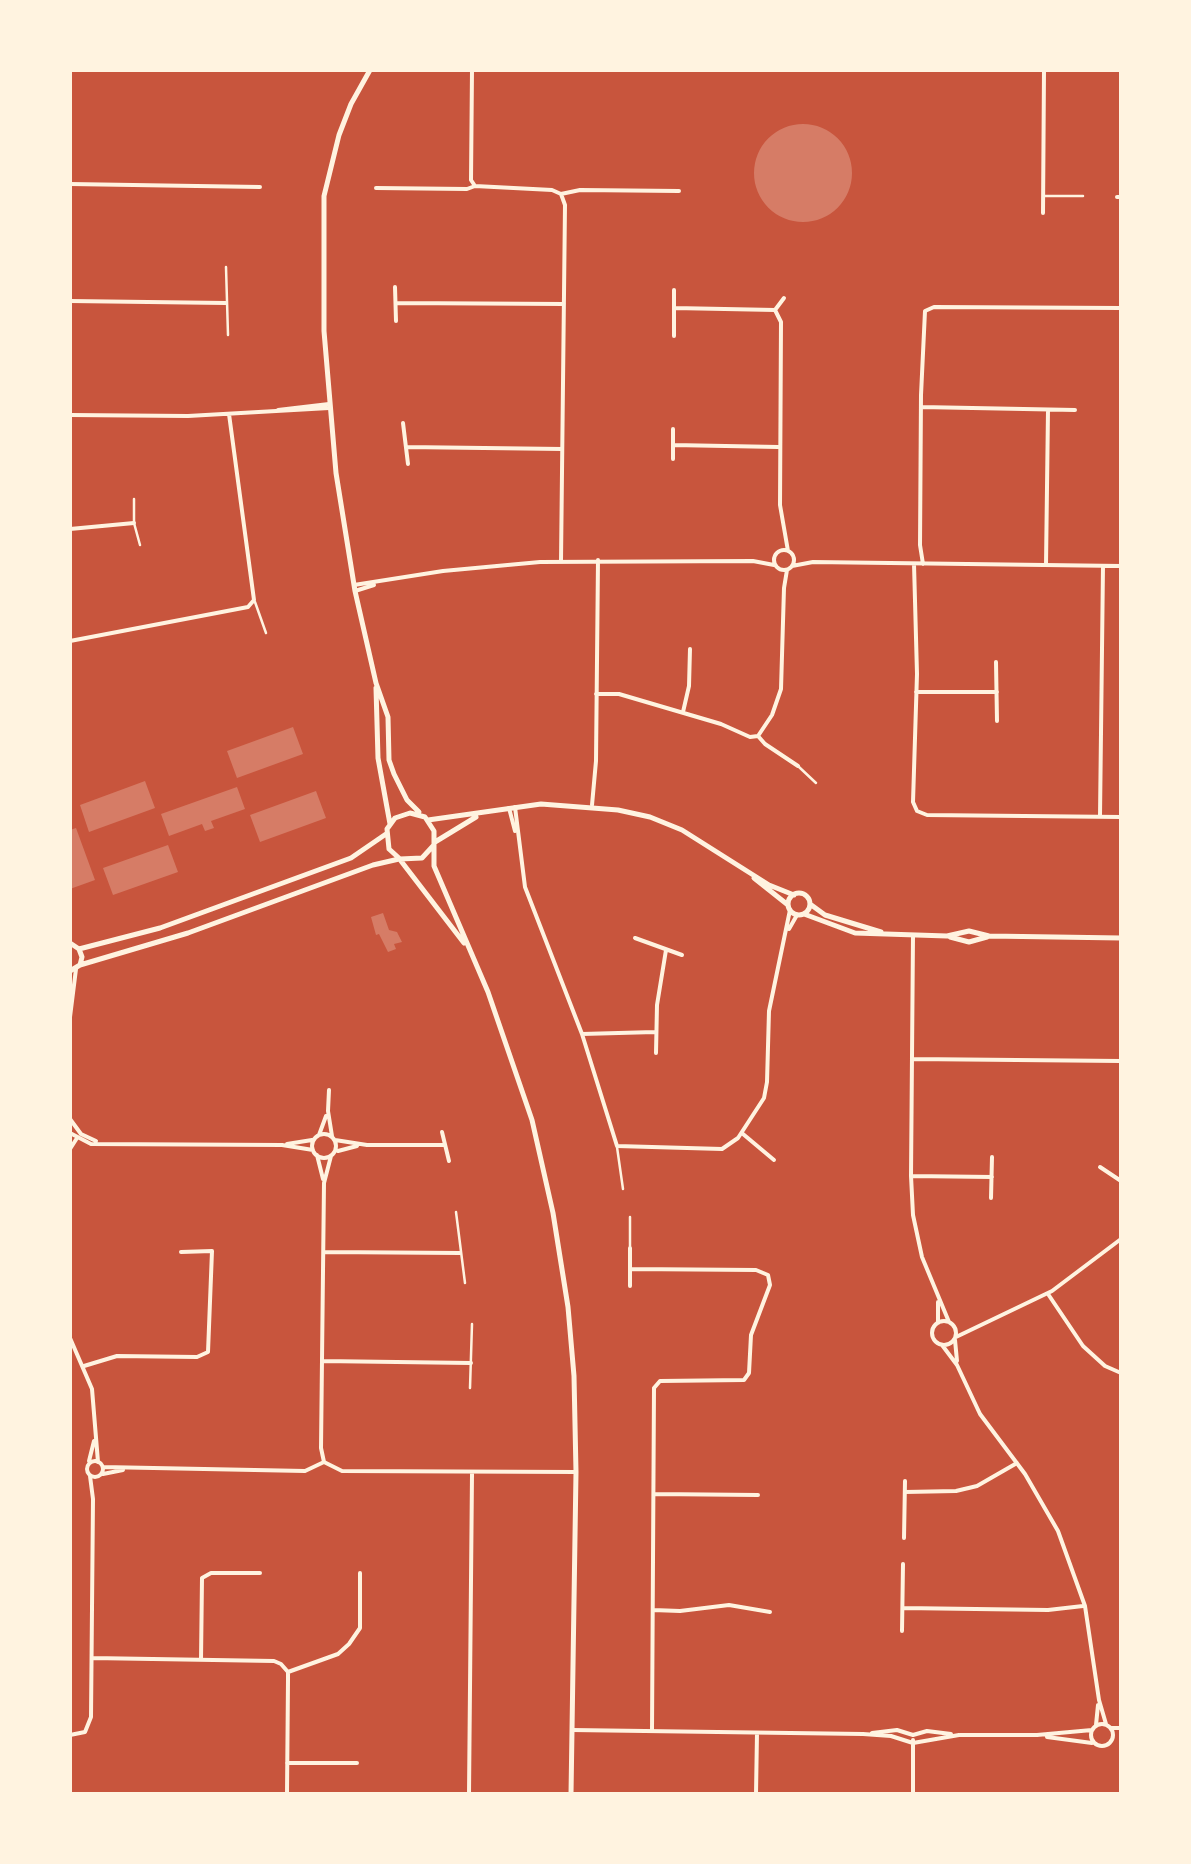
<!DOCTYPE html>
<style>
body{margin:0}
#map{position:relative;width:1191px;height:1864px;overflow:hidden;background:#c8553d;font-family:Raleway,sans-serif}
canvas{display:block}
.frame{position:absolute;inset:0;border:72px solid #fff3e0;pointer-events:none}
</style>
<div id="map">
<canvas width="1191" height="1864"></canvas>
<div class="frame"></div>
</div>
<script>
const ctx = document.querySelector('canvas').getContext('2d');
ctx.lineJoin = 'round';
function fill(path, color) {
  ctx.fillStyle = color;
  ctx.fill(path, 'evenodd');
}
function poly(rows) {
  const path = new Path2D();
  for (const r of rows) {
    if (r.length === 3) {
      path.moveTo(r[0] + r[2], r[1]);
      path.arc(r[0], r[1], r[2], 0, 2 * Math.PI);
      continue;
    }
    path.moveTo(r[0], r[1]);
    for (let i = 2; i < r.length; i += 2) path.lineTo(r[i], r[i + 1]);
  }
  return path;
}
function stroke(path, color, width, dash) {
  ctx.strokeStyle = color;
  ctx.lineWidth = width;
  ctx.lineCap = dash ? 'butt' : 'round';
  ctx.setLineDash(dash || []);
  ctx.stroke(path);
}
fill(poly([
 [803,173,49],
 [293,727,303,754,237,778,227,751],
 [145,781,155,808,89,832,80,805],
 [237,787,245,809,211,821,214,828,205,831,202,824,169,836,161,814],
 [316,791,326,818,260,842,250,815],
 [76,828,95,880,70,889,70,830],
 [168,845,178,872,113,895,103,868],
 [383,913,389,930,397,932,402,942,394,944,396,949,388,952,379,934,376,935,371,917]
]), '#d67c66');
stroke(poly([
 [1044,196,1083,196],
 [226,267,228,335],
 [134,499,134,523,140,545],
 [255,602,266,633],
 [799,767,816,783],
 [617,1147,623,1189],
 [456,1212,465,1283],
 [630,1246,630,1217],
 [470,1388,472,1324]
]), '#fff3e0', 2.5);
stroke(poly([
 [472,70,471,180,475,186],
 [70,184,260,187],
 [376,188,467,189,475,186,552,190,561,194,580,190,679,191],
 [1117,197,1121,197],
 [1043,213,1044,70],
 [395,287,396,321],
 [784,298,775,310,781,322,780,505,788,551],
 [70,301,226,303],
 [396,303,564,304],
 [674,308,775,310],
 [674,336,674,290],
 [921,407,1075,410],
 [278,410,329,404],
 [70,415,188,416,329,408],
 [403,423,408,464],
 [673,445,778,447],
 [406,447,562,449],
 [673,459,673,429],
 [70,529,134,523],
 [784,560,10],
 [561,561,565,205,561,194],
 [914,564,917,674,913,802,917,811,927,815,1121,817],
 [923,564,920,545,921,395,925,311,934,307,1121,308],
 [1046,565,1048,410],
 [792,566,813,562,1121,566],
 [354,585,443,571,540,562,753,561,774,565],
 [355,591,374,585],
 [70,641,248,607,254,600,229,414],
 [996,662,997,721],
 [916,692,997,692],
 [596,694,619,694,721,724,750,737,758,736,765,744,798,766],
 [683,712,689,686,690,649],
 [758,736,772,715,781,689,784,588,787,570],
 [592,805,596,761,598,560],
 [515,807,525,887,582,1034,617,1146,722,1149,738,1138,764,1098,767,1082,769,1011,790,910],
 [509,808,515,831],
 [1100,816,1103,566],
 [789,929,797,915],
 [913,936,911,1176,913,1215,922,1257,949,1322],
 [635,938,682,955],
 [70,1017,76,969],
 [582,1034,655,1032],
 [656,1053,657,1005,666,950],
 [912,1059,1121,1061],
 [329,1090,328,1111,332,1136],
 [70,1119,81,1134,96,1141],
 [442,1132,449,1161],
 [70,1133,91,1144,282,1145,313,1150],
 [324,1146,12],
 [743,1134,774,1160],
 [319,1135,326,1116],
 [335,1140,367,1145,445,1145],
 [287,1144,312,1140],
 [70,1149,77,1138],
 [338,1151,357,1146],
 [317,1155,323,1179],
 [331,1156,324,1183,321,1448,324,1462,342,1471,576,1472],
 [1100,1167,1121,1181],
 [911,1176,992,1177],
 [991,1198,992,1157],
 [325,1252,460,1253],
 [630,1269,756,1270,768,1275,770,1285,751,1335,749,1373,744,1380,660,1381,654,1388,652,1731],
 [630,1286,630,1248],
 [1048,1294,1083,1346,1105,1366,1121,1373],
 [944,1333,12],
 [938,1323,938,1302],
 [956,1337,1052,1291,1121,1239],
 [70,1338,92,1389,98,1462],
 [955,1340,957,1361],
 [942,1345,957,1365,980,1414,1025,1474,1058,1531,1085,1606,1099,1700,1106,1724],
 [322,1361,471,1363],
 [84,1366,117,1356,197,1357,208,1352,212,1251,181,1252],
 [95,1469,8],
 [89,1461,94,1441],
 [103,1467,305,1471,324,1462],
 [103,1474,123,1470],
 [905,1492,956,1491,977,1486,1017,1463],
 [654,1494,758,1495],
 [904,1538,905,1481],
 [903,1608,1048,1610,1083,1606],
 [653,1610,680,1611,729,1605,770,1612],
 [902,1631,903,1564],
 [92,1658,274,1661,281,1664,288,1672,288,1680,287,1794],
 [201,1660,202,1578,211,1573,260,1573],
 [288,1672,338,1654,349,1644,360,1628,360,1573],
 [1102,1735,11],
 [1096,1725,1098,1705],
 [1111,1728,1121,1728],
 [572,1730,863,1734,891,1736,913,1743,959,1735],
 [872,1733,897,1730,913,1735,927,1731,951,1734],
 [70,1735,85,1732,91,1717,93,1499,90,1476],
 [960,1735,1037,1735,1092,1730],
 [1047,1737,1092,1743],
 [287,1763,357,1763],
 [469,1794,472,1474],
 [756,1794,757,1733],
 [913,1794,913,1740]
]), '#fff3e0', 4);
stroke(poly([
 [370,70,351,104,339,135,324,196,324,331,336,473,355,591,376,683,388,717,389,760,394,774,407,800,419,812],
 [376,688,378,758,390,824],
 [428,820,541,804,618,810,650,817,682,830,769,885,794,895],
 [435,842,476,817],
 [433,846,422,858,400,859,389,849,387,829,395,818,410,813,425,817,434,831,434,866,488,992,532,1120,553,1213,568,1307,574,1376,576,1472,571,1794],
 [401,861,464,943],
 [754,878,788,905],
 [799,904,11],
 [810,904,825,915,881,932],
 [804,914,855,933,947,936,969,931,989,936,1121,938],
 [950,937,969,942,987,937],
 [70,943,79,949,82,957,80,965,70,971],
 [79,949,160,928,351,858,386,834],
 [80,965,188,933,373,865,399,859]
]), '#fff3e0', 5);
</script>
